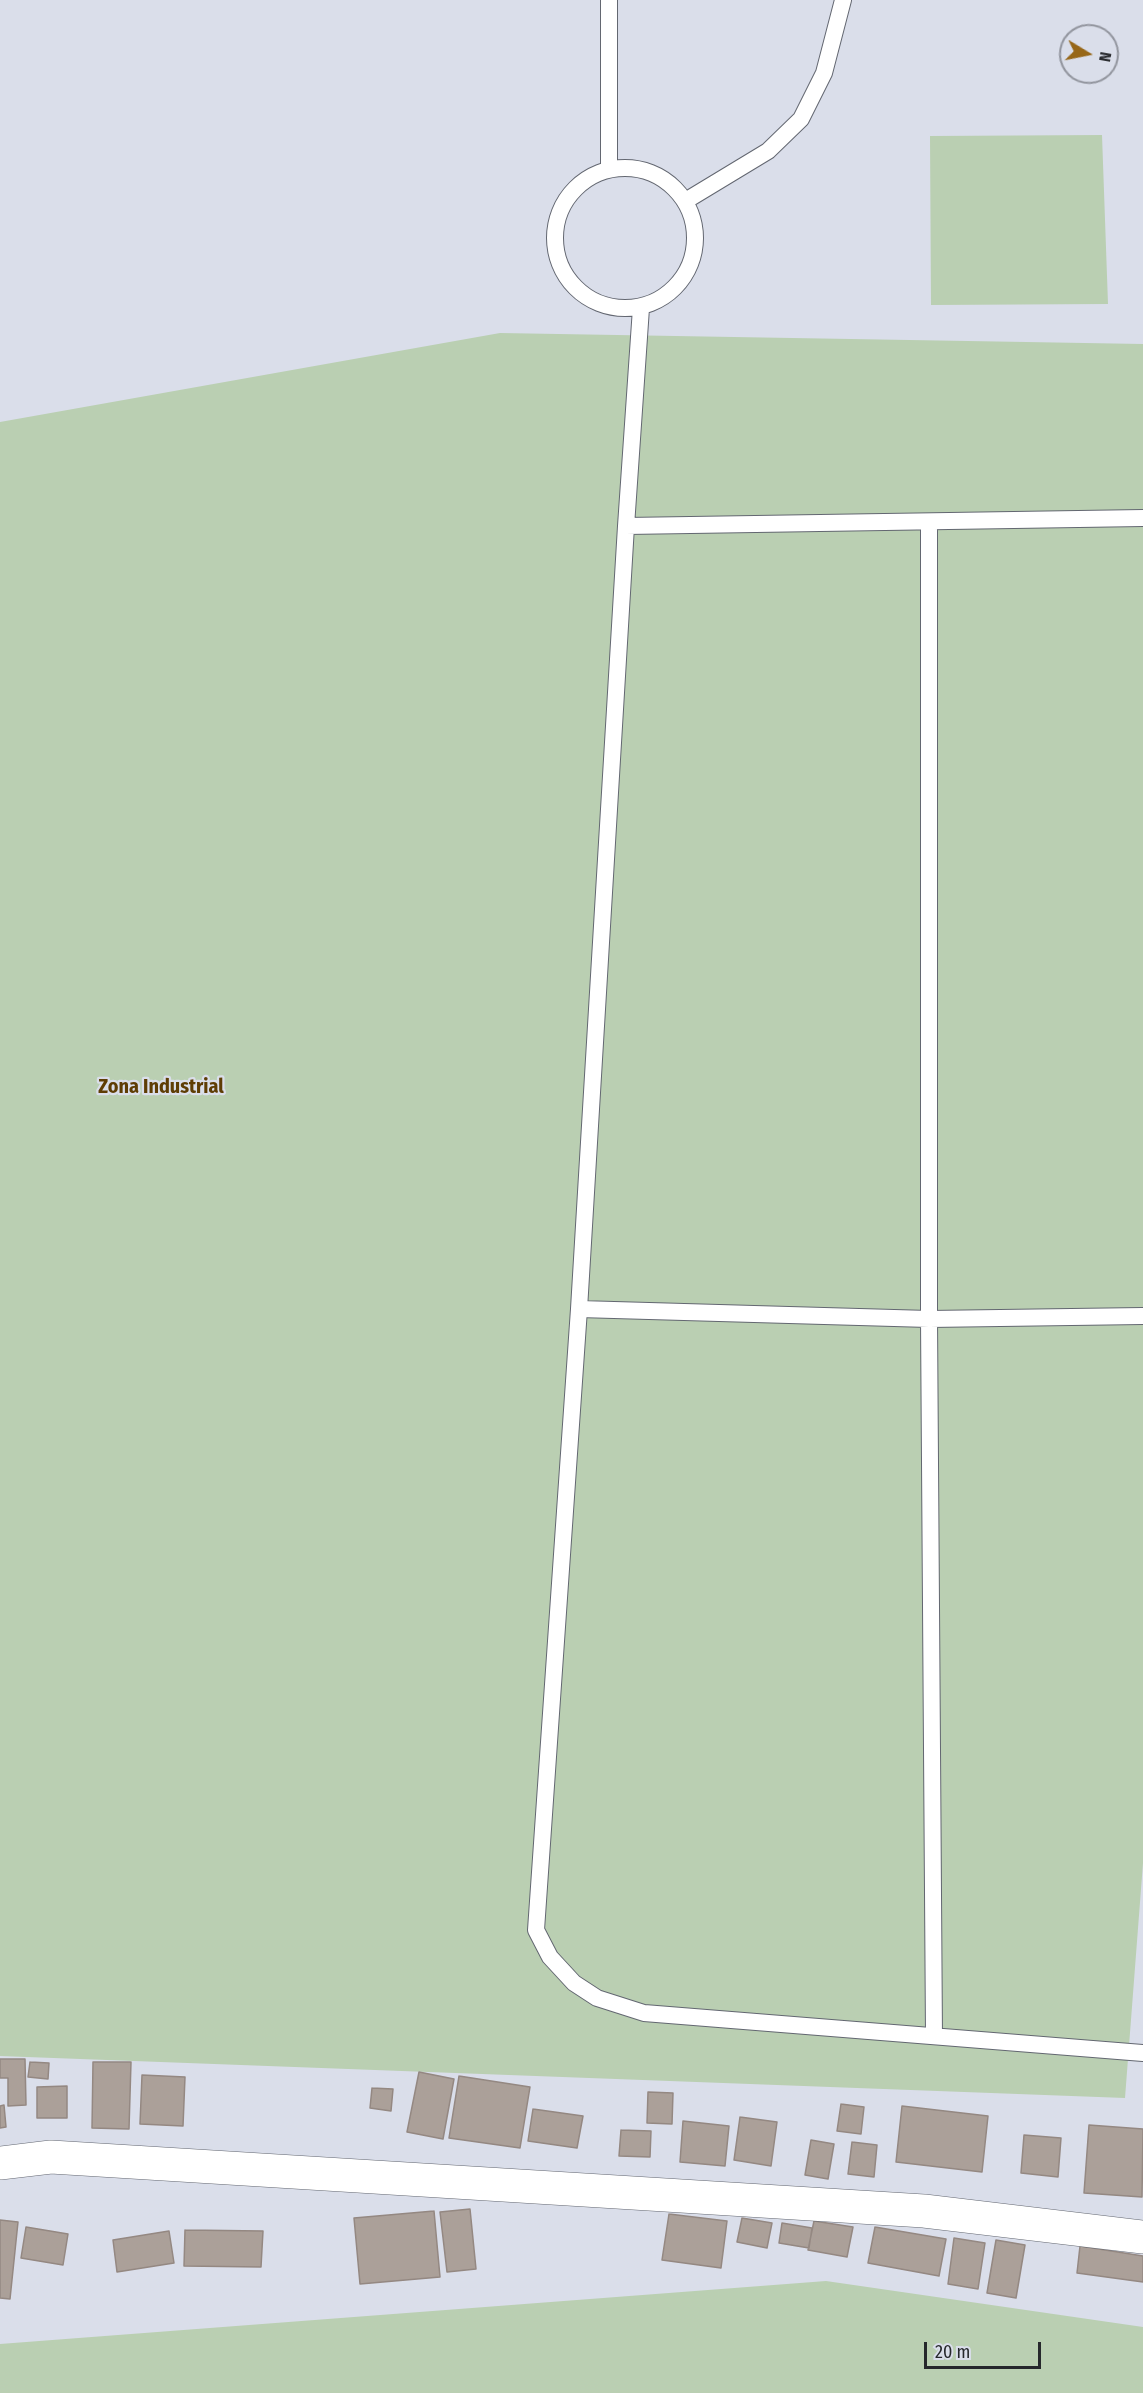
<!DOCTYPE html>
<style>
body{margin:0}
#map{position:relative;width:1143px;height:2393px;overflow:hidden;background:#dadeea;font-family:"Fira Sans Condensed",sans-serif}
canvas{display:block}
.north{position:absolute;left:1059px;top:24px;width:60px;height:60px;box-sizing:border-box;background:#dadeea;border:2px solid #92959e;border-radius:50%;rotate:100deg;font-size:16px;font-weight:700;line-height:24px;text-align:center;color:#26282c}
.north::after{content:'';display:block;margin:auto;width:21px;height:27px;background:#976718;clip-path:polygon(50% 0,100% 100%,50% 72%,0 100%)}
.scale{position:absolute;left:924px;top:2342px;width:117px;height:27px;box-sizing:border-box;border:3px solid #26282c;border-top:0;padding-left:8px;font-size:18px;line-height:21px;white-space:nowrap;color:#26282c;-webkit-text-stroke:4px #dadeea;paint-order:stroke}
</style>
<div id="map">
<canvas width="1143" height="2393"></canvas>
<div class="north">N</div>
<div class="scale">20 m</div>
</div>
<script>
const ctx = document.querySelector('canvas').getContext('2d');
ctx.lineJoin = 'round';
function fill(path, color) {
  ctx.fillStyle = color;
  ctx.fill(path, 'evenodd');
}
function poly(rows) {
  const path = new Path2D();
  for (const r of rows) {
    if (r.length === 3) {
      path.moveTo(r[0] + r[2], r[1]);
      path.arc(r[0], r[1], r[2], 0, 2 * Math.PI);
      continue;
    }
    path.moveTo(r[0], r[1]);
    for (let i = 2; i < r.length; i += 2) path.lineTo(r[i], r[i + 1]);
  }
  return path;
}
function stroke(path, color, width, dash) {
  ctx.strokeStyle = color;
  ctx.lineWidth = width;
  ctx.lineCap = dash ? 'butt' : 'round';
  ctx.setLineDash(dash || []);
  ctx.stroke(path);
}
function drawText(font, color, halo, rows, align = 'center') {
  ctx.font = font + ' "Fira Sans Condensed",sans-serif';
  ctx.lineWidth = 4.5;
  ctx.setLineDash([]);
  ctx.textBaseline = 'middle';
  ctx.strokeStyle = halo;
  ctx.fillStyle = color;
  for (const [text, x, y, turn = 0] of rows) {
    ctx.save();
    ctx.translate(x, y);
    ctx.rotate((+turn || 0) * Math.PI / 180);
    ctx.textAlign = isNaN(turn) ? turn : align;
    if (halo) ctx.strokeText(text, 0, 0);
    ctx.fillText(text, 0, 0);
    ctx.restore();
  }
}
fill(poly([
 [1102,135,1108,304,931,305,930,136],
 [500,333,1143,344,1143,1863,1125,2098,0,2056,0,422],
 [826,2281,1143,2327,1143,2393,0,2393,0,2344]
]), '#bacfb2');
const building = poly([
 [0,2059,25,2059,26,2105,8,2106,8,2078,0,2078,0,2059],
 [30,2062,49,2063,48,2079,28,2077,30,2062],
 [93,2062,131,2062,129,2129,92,2128,93,2062],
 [419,2072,454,2079,443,2139,407,2132,419,2072],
 [142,2075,185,2077,183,2126,140,2124,142,2075],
 [459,2076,530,2087,520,2148,449,2138,459,2076],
 [67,2086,67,2118,37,2118,37,2087,67,2086],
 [372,2088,393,2089,391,2111,370,2108,372,2088],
 [648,2092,673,2093,672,2124,647,2123,648,2092],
 [841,2104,864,2107,861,2134,837,2131,841,2104],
 [4,2105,6,2127,0,2128,0,2106,4,2105],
 [902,2106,988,2116,982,2172,896,2162,902,2106],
 [533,2109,583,2116,577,2148,528,2141,533,2109],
 [740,2117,777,2122,771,2166,734,2160,740,2117],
 [683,2121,729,2126,725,2166,680,2162,683,2121],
 [1089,2125,1143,2129,1142,2197,1084,2193,1089,2125],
 [621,2130,651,2131,650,2157,619,2156,621,2130],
 [1024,2135,1061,2138,1058,2177,1021,2173,1024,2135],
 [811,2140,834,2144,828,2179,805,2175,811,2140],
 [852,2142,877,2145,874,2177,848,2174,852,2142],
 [470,2209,476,2269,447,2272,440,2212,470,2209],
 [434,2211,440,2277,360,2284,354,2218,434,2211],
 [669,2214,727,2221,721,2268,662,2260,669,2214],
 [742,2218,772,2223,767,2248,737,2242,742,2218],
 [0,2220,18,2222,10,2299,0,2298,0,2220],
 [814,2221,853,2227,847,2257,808,2250,814,2221],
 [782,2223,812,2228,809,2248,779,2243,782,2223],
 [26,2227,68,2234,63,2265,21,2258,26,2227],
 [875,2227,946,2239,939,2276,868,2263,875,2227],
 [185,2230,263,2231,261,2267,184,2266,185,2230],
 [169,2231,174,2263,117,2272,113,2240,169,2231],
 [954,2238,985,2243,978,2289,948,2284,954,2238],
 [996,2240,1025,2245,1016,2298,987,2293,996,2240],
 [1080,2246,1143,2256,1143,2282,1077,2273,1080,2246]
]);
fill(building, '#aba099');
stroke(building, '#948882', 1.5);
const service = poly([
 [609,166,609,0],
 [625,238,70],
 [687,200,768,151,801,119,824,73,843,0],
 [641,308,626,526,579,1309,536,1930,550,1957,574,1983,597,1998,644,2013,1143,2053],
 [929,522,929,1319,934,2036],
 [626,526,1143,518],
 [579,1309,929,1319,1143,1316]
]);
const minor = poly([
 [0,2163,51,2157,924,2211,1143,2237]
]);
stroke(service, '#636771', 18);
stroke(minor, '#636771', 34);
stroke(service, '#fff', 16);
stroke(minor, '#fff', 33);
drawText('bold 20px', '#5e3d04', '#dadeea', [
 ["Zona Industrial",161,1087]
]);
</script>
